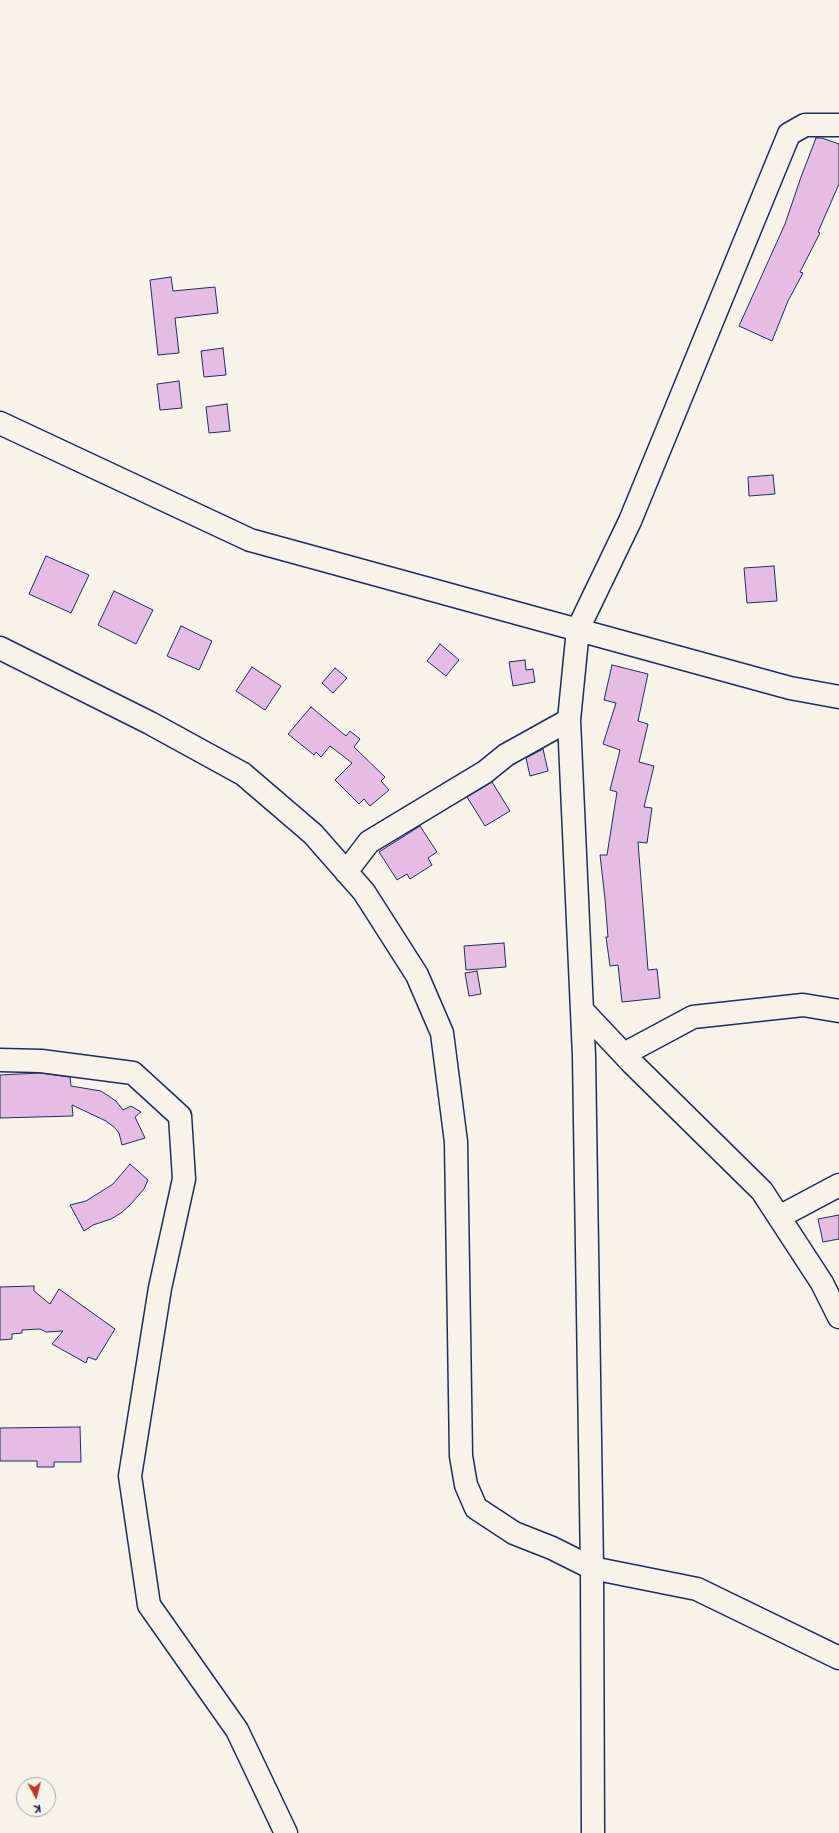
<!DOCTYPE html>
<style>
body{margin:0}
#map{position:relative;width:839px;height:1833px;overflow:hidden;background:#f7f3e8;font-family:"Shantell Sans",sans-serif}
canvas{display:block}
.north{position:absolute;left:16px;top:1777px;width:40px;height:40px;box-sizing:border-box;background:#f7f3e8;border:1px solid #9fa5b1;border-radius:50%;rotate:173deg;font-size:11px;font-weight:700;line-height:16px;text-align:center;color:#1b2f5e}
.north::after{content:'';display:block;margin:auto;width:14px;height:18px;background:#c8321e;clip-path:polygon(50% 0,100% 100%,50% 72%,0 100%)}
</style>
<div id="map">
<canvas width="839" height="1833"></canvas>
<div class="north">K</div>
</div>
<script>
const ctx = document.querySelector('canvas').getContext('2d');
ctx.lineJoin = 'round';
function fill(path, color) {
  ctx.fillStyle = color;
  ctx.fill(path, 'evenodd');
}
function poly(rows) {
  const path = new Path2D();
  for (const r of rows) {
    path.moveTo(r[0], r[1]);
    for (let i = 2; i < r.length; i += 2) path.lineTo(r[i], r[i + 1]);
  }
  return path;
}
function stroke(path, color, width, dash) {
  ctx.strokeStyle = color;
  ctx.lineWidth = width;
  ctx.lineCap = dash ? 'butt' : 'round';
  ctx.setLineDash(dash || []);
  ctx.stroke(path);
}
const building = poly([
 [816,138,822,138,839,144,839,184,818,232,820,233,800,272,803,273,788,301,772,341,739,326,785,224,801,177,816,138],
 [171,277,173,291,215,287,218,313,175,318,179,353,158,355,150,280,171,277],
 [223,348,226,375,204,377,201,351,223,348],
 [179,381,182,408,160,410,157,384,179,381],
 [227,404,230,431,209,433,206,407,227,404],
 [773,475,775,494,749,496,748,477,773,475],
 [46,556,89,575,71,613,29,594,46,556],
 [774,566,777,601,747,603,744,568,774,566],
 [114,591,153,610,136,644,98,625,114,591],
 [181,626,212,641,199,670,167,656,181,626],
 [440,644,459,660,446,676,427,661,440,644],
 [525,660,526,670,533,669,535,682,513,686,509,662,525,660],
 [612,665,648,674,638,721,648,724,639,762,654,766,644,807,652,808,647,843,638,842,648,970,657,969,660,998,622,1002,618,965,610,966,606,937,608,937,605,899,600,855,607,855,617,792,610,790,620,750,603,744,616,703,604,700,612,665],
 [252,667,281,686,265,710,236,691,252,667],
 [335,668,347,678,333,693,322,683,335,668],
 [311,707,346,736,350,731,360,739,354,747,385,777,381,781,389,790,370,806,364,799,359,804,335,780,352,763,330,746,321,757,316,752,314,755,288,734,311,707],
 [543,749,548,771,530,776,526,758,543,749],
 [492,782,510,811,485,826,467,797,492,782],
 [420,826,437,852,428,858,432,865,410,879,407,874,397,880,379,852,420,826],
 [504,943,506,967,466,970,464,946,504,943],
 [477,971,481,994,469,996,465,973,477,971],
 [40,1073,70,1077,71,1086,101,1091,116,1101,123,1110,131,1106,141,1112,135,1117,145,1138,122,1145,119,1133,114,1127,106,1121,72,1105,73,1116,0,1118,0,1075,40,1073],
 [130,1164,148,1180,144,1189,130,1205,121,1213,111,1219,93,1225,84,1231,70,1205,86,1201,113,1184,130,1164],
 [839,1215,839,1239,823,1242,818,1219,839,1215],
 [34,1286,34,1291,50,1304,59,1289,115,1329,96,1360,88,1357,86,1363,52,1344,63,1331,46,1332,40,1329,22,1330,22,1333,12,1334,12,1339,0,1340,0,1287,34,1286],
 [80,1427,81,1462,54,1462,54,1467,37,1467,37,1461,0,1461,0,1428,80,1427]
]);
fill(building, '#e5bce3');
stroke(building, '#1b2f5e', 1);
const minor = poly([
 [839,125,805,125,789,134,630,521,578,629,569,720,584,1056,592,1568,697,1589,839,1658],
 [0,423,250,540,790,688,839,697],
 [0,648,150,723,243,774,313,834,364,892,417,975,442,1033,456,1142,461,1456,466,1485,476,1508,514,1533,552,1548,592,1568,593,1833],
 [346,872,369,842,485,772,506,755,569,720],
 [582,1010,632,1063,762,1191,822,1283,839,1317],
 [624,1054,693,1017,803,1005,839,1011],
 [0,1060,41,1061,133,1073,180,1116,184,1179,160,1288,130,1476,149,1605,237,1730,286,1833],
 [779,1217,839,1185]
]);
stroke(minor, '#1b2f5e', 25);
stroke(minor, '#f7f3e8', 22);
</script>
